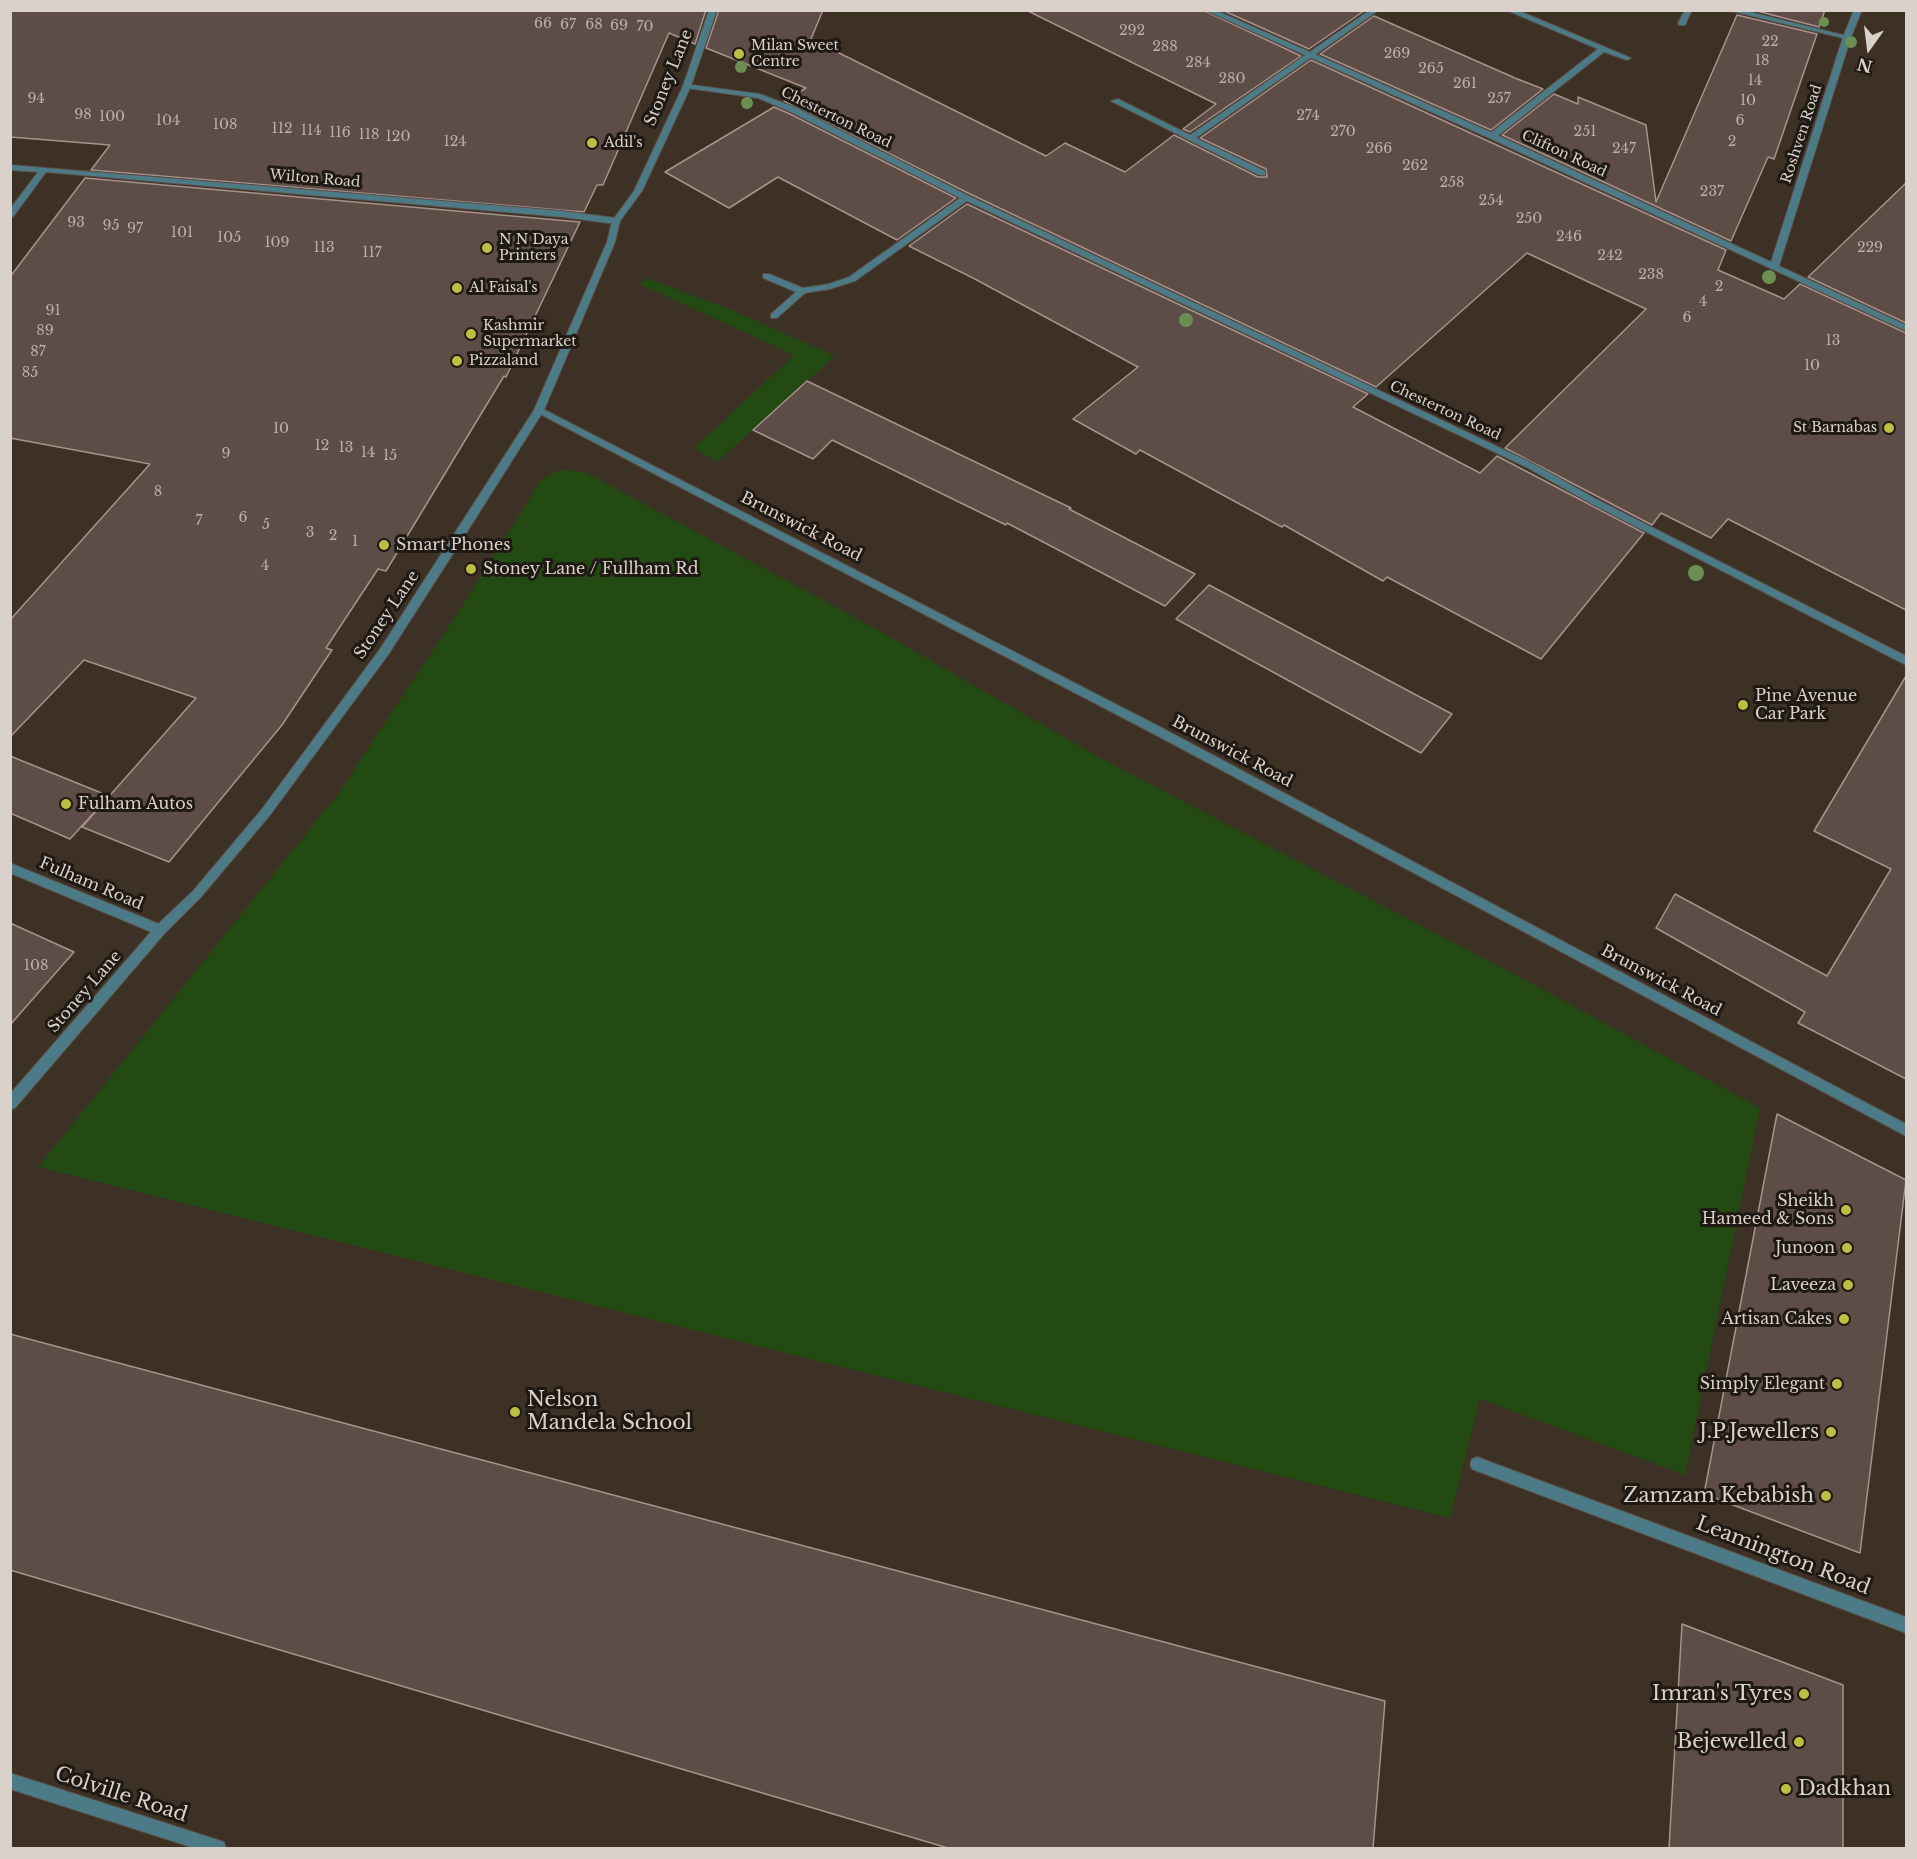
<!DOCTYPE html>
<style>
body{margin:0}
#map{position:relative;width:1917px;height:1859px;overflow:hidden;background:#3d3025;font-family:"Libre Baskerville",serif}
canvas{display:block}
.frame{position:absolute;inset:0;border:12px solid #d9d1ca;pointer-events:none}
.north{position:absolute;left:1839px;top:18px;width:60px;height:60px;-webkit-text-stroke:4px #1f1914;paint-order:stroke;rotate:194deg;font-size:16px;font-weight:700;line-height:24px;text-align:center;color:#d9d1ca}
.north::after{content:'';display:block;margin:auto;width:21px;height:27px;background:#d9d1ca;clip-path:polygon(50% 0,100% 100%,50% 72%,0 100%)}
</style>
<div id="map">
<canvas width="1917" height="1859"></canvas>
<div class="frame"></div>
<div class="north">N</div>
</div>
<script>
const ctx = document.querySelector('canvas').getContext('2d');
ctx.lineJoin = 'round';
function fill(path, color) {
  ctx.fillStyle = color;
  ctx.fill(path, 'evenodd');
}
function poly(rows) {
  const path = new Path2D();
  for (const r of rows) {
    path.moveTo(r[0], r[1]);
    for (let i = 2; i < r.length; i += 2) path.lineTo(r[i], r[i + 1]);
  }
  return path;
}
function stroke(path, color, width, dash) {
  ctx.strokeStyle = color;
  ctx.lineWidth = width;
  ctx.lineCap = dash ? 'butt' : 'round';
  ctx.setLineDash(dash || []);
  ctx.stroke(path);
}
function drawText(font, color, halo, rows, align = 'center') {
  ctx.font = font + ' "Libre Baskerville",serif';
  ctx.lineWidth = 6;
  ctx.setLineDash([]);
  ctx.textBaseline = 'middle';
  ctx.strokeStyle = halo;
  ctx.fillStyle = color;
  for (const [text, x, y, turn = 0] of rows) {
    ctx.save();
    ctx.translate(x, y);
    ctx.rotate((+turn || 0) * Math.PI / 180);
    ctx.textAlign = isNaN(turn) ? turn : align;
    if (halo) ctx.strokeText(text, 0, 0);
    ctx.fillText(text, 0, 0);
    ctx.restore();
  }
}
fill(poly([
 [646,278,727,308,835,356,717,462,694,448,794,355,640,284],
 [559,470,585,472,858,619,1106,761,1527,981,1760,1108,1685,1475,1480,1399,1450,1518,38,1167,338,794,466,600,541,480]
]), '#234a12');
const building = poly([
 [10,10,706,10,695,44,669,33,603,185,597,185,584,212,91,170,110,145,10,137,10,10],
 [719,10,823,10,811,39,1046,156,1065,143,1125,172,1174,135,1258,177,1267,177,1266,169,1200,138,1311,60,1726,250,1718,270,1784,299,1800,284,1906,333,1906,610,1728,519,1711,538,1661,513,1652,525,1505,448,1646,309,1527,253,1376,387,970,194,784,101,806,88,706,48,719,10],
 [1026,10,1203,10,1301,56,1190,132,1183,129,1216,104,1026,10],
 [1222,10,1362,10,1364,11,1309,49,1222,10],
 [1753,10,1825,10,1819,27,1753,10],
 [1737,15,1817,34,1774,159,1768,157,1731,241,1502,135,1554,94,1578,104,1578,97,1646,125,1656,202,1737,15],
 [1374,16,1515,78,1543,89,1491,130,1320,54,1374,16],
 [774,107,790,114,956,198,897,240,778,177,729,208,665,172,774,107],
 [85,178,580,222,506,377,504,376,386,571,378,569,326,648,332,650,282,725,169,862,82,827,196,698,84,660,10,737,10,620,150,464,10,438,10,277,85,178],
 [1906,183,1906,323,1808,277,1906,183],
 [967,204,1368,394,1353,407,1480,473,1497,456,1644,533,1541,659,1387,577,1383,581,1284,525,1282,527,1140,450,1136,454,1073,419,1138,367,973,278,909,246,967,204],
 [807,381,1071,508,1069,509,1195,574,1165,606,1007,523,1006,525,832,440,813,459,753,430,807,381],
 [1209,585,1452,714,1421,753,1176,619,1209,585],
 [1906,676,1906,1079,1798,1023,1805,1012,1656,928,1675,894,1827,976,1891,869,1814,831,1906,676],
 [10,756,109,796,70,839,10,813,10,756],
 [10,923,74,952,10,1025,10,923],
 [1777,1114,1906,1180,1860,1553,1704,1494,1777,1114],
 [10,1334,1385,1701,1373,1848,948,1848,10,1570,10,1334],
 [1682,1624,1843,1685,1843,1848,1669,1848,1682,1624]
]);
fill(building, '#5e4c46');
stroke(building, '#a8938c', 1.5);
const service = poly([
 [1370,10,1379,10,1196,138,1265,171,1265,175,1259,175,1111,101,1118,99,1190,135,1370,10],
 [1506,10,1517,10,1631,58,1627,60,1604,52,1495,138,1489,138,1489,134,1598,49,1506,10],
 [1685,10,1692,10,1685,25,1679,25,1678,23,1685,10],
 [1727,10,1742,10,1851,37,1847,39,1727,10]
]);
const minor = poly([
 [1205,10,1215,10,1495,134,1771,262,1843,37,1854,10,1862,10,1851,37,1779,266,1906,325,1906,331,1489,138,1205,10],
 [684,84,760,94,797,108,969,196,1532,463,1596,499,1906,656,1906,665,1590,503,1526,467,967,201,855,281,830,289,805,293,777,318,771,318,771,314,796,292,763,278,763,274,769,274,803,288,829,284,849,277,960,198,791,112,758,98,687,88,684,88,684,84],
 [10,165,562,211,616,218,620,221,616,224,562,217,46,172,13,217,10,217,10,209,38,172,10,170,10,165],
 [539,407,1162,728,1906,1124,1906,1136,1154,734,536,412,534,410,539,407],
 [10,863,164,926,166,930,164,934,160,935,156,934,10,873,10,863],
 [1477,1457,1906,1617,1906,1633,1477,1471,1472,1469,1470,1464,1472,1459,1477,1457],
 [10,1773,218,1840,224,1842,226,1848,194,1848,10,1789,10,1773]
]);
const tertiary = poly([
 [709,10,717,10,691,86,642,191,620,221,615,242,544,410,472,524,388,655,270,815,201,897,164,934,15,1108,10,1110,10,1094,156,926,193,891,262,809,380,649,534,410,607,242,612,221,634,191,683,86,709,10]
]);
stroke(service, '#594d43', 2);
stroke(minor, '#594d43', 2);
stroke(tertiary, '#594d43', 2);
fill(service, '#4c7a87');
fill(minor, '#4c7a87');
fill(tertiary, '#4c7a87');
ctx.fillStyle = '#6b8e53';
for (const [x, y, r] of [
 [1824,22,5],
 [1851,42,6],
 [741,67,6],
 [747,103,6],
 [1769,277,7],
 [1186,320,7],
 [1696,573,8]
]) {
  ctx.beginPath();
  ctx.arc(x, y, r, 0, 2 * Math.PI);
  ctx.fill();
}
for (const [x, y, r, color] of [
 [739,54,6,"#bdbf43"],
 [592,143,6,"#bdbf43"],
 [487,248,6,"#bdbf43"],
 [457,288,6,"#bdbf43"],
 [471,334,6,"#bdbf43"],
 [457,361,6,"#bdbf43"],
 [1889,428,6,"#bdbf43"],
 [384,545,6,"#bdbf43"],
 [471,569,6,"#bdbf43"],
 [1743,705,6,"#bdbf43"],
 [66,804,6,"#bdbf43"],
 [1846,1210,6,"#bdbf43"],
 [1847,1248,6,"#bdbf43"],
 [1848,1285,6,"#bdbf43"],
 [1844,1319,6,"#bdbf43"],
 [1837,1384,6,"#bdbf43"],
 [515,1412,6,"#bdbf43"],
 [1831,1432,6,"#bdbf43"],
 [1826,1496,6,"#bdbf43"],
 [1804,1694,6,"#bdbf43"],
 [1799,1742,6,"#bdbf43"],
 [1786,1789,6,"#bdbf43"]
]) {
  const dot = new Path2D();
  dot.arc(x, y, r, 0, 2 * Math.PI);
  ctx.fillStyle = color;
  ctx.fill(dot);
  stroke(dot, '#1f1914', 2);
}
drawText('14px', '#bab0a9', null, [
 ["66",543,24],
 ["67",568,25],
 ["68",594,25],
 ["69",619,26],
 ["70",645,27],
 ["292",1132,31],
 ["22",1770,42],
 ["288",1165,47],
 ["269",1397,54],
 ["18",1762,61],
 ["284",1198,63],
 ["265",1431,69],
 ["280",1232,79],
 ["14",1755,81],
 ["261",1465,84],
 ["94",36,99],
 ["257",1499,99],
 ["10",1748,101],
 ["98",83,115],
 ["274",1308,116],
 ["100",112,117],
 ["104",168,121],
 ["6",1740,121],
 ["108",225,125],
 ["112",282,129],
 ["114",311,131],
 ["270",1343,132],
 ["251",1585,132],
 ["116",340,133],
 ["118",369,135],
 ["120",398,137],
 ["124",455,142],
 ["2",1732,142],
 ["266",1379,149],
 ["247",1624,149],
 ["262",1415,166],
 ["258",1452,183],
 ["237",1712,192],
 ["254",1491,201],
 ["250",1529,219],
 ["93",76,223],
 ["95",111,226],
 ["97",135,229],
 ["101",182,233],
 ["246",1569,237],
 ["105",229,238],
 ["109",277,243],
 ["113",324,248],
 ["229",1870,248],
 ["117",372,253],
 ["242",1610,256],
 ["238",1651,275],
 ["2",1719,287],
 ["4",1703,302],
 ["91",53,311],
 ["6",1687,318],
 ["89",45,331],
 ["13",1833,341],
 ["87",38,352],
 ["10",1812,366],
 ["85",30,373],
 ["10",281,429],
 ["12",322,446],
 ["13",346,448],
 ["14",368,453],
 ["9",226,454],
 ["15",390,456],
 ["8",158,492],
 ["6",243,518],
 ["7",199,521],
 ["5",266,525],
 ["3",310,533],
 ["2",333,536],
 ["1",355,542],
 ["4",265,566],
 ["108",36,966]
]);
drawText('14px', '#d9d1ca', '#1f1914', [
 ["Milan Sweet",751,46],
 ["Centre",751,62],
 ["Adil's",604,143],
 ["N N Daya",499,240],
 ["Printers",499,256],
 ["Al Faisal's",469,288],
 ["Kashmir",483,326],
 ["Supermarket",483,342],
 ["Pizzaland",469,361],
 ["St Barnabas",1877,428,"right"]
], 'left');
drawText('14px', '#d9d1ca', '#1f1914', [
 ["Chesterton Road",836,118,26],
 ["Roshven Road",1802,134,-72],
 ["Clifton Road",1564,154,25],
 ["Wilton Road",315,179,5],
 ["Chesterton Road",1445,411,25]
]);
drawText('16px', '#d9d1ca', '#1f1914', [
 ["Stoney Lane",669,78,-68],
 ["Brunswick Road",801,527,27],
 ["Stoney Lane",387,615,-56],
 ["Brunswick Road",1232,752,28],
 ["Fulham Road",91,884,23],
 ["Brunswick Road",1661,981,28],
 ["Stoney Lane",85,992,-49]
]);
drawText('16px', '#d9d1ca', '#1f1914', [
 ["Smart Phones",396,545,"left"],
 ["Stoney Lane / Fullham Rd",483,569,"left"],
 ["Pine Avenue",1755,696,"left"],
 ["Car Park",1755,714,"left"],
 ["Fulham Autos",78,804,"left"],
 ["Sheikh",1834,1201],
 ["Hameed & Sons",1834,1219],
 ["Junoon",1835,1248],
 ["Laveeza",1836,1285],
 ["Artisan Cakes",1832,1319],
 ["Simply Elegant",1825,1384]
], 'right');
drawText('20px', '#d9d1ca', '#1f1914', [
 ["Nelson",527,1400,"left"],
 ["Mandela School",527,1423,"left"],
 ["J.P.Jewellers",1819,1432],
 ["Zamzam Kebabish",1814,1496],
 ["Imran's Tyres",1792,1694],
 ["Bejewelled",1787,1742],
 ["Dadkhan",1798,1789,"left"]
], 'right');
drawText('20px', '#d9d1ca', '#1f1914', [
 ["Leamington Road",1783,1556,21],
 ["Colville Road",121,1795,18]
]);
</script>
